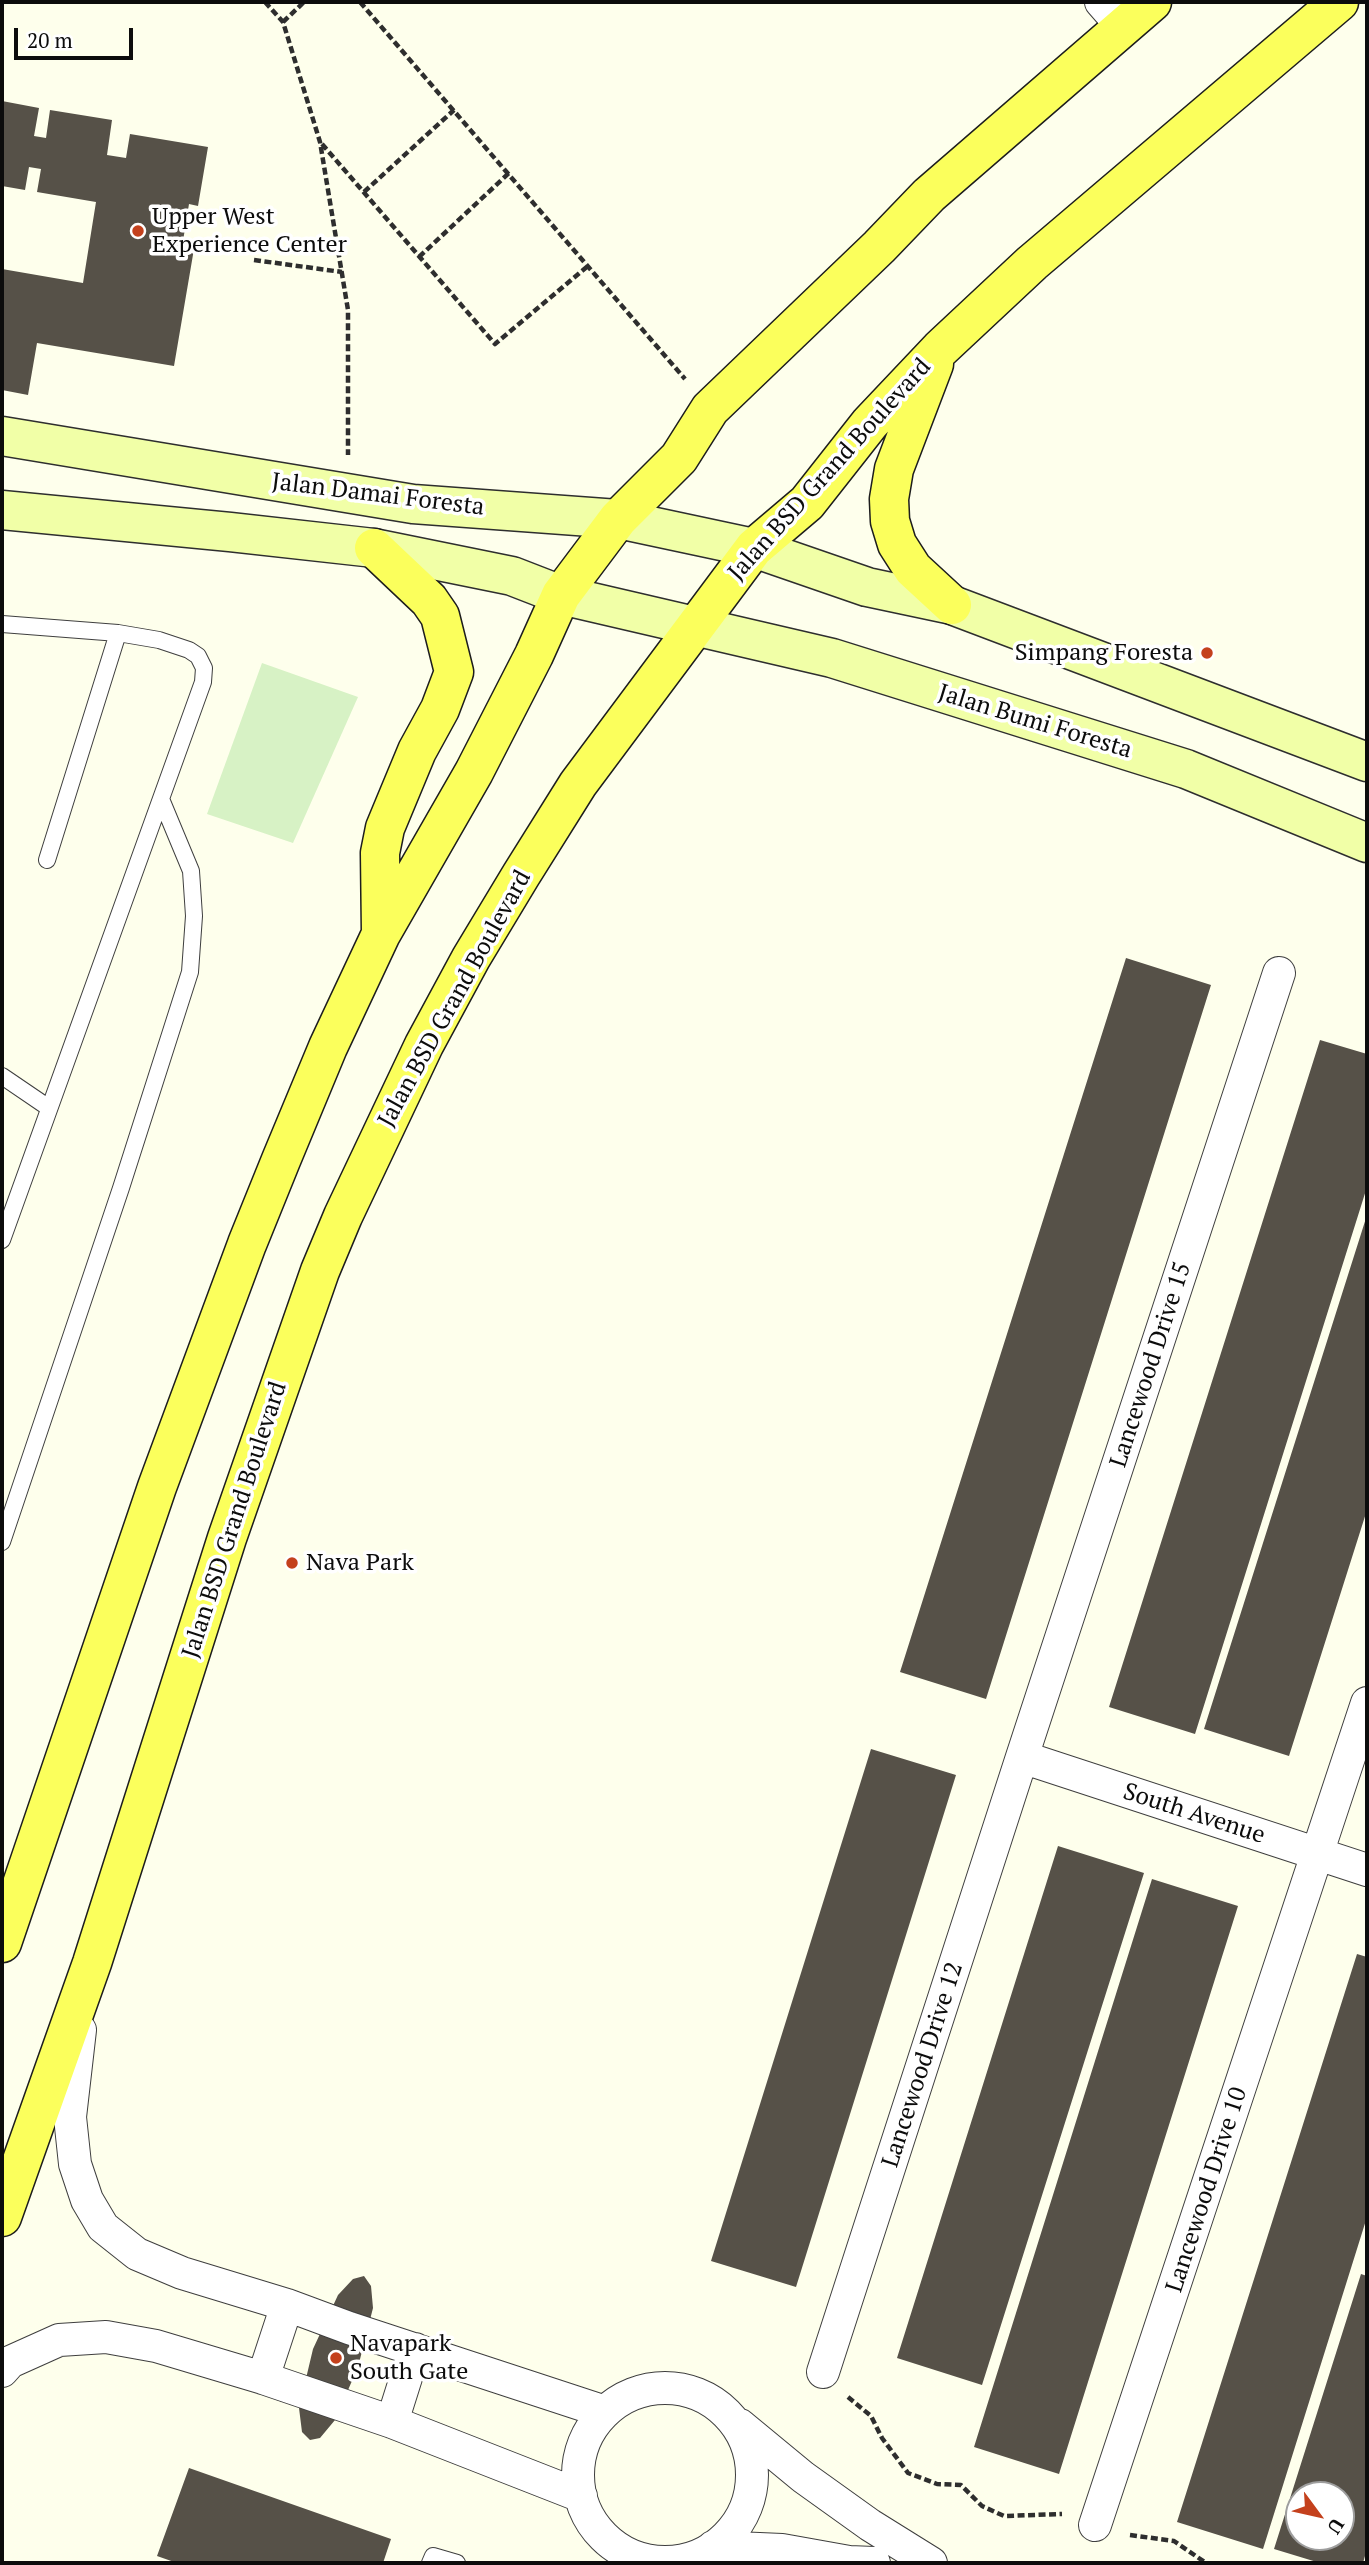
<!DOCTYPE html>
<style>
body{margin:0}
#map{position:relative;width:1369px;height:2565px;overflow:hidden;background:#feffec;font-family:"PT Serif",serif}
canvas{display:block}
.frame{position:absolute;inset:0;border:4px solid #0c0c0c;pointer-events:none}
.north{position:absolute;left:1285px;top:2481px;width:70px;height:70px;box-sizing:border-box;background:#fff;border:2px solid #9e9e9e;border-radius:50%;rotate:123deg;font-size:19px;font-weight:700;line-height:28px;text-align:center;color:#0c0c0c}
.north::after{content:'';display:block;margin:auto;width:24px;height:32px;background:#c4411d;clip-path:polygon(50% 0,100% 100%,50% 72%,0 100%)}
.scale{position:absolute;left:14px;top:28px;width:119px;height:32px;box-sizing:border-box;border:4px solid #0c0c0c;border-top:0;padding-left:9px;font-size:21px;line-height:24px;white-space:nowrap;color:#0c0c0c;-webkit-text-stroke:5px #fff;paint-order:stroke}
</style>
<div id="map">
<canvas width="1369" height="2565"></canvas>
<div class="frame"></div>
<div class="north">U</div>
<div class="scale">20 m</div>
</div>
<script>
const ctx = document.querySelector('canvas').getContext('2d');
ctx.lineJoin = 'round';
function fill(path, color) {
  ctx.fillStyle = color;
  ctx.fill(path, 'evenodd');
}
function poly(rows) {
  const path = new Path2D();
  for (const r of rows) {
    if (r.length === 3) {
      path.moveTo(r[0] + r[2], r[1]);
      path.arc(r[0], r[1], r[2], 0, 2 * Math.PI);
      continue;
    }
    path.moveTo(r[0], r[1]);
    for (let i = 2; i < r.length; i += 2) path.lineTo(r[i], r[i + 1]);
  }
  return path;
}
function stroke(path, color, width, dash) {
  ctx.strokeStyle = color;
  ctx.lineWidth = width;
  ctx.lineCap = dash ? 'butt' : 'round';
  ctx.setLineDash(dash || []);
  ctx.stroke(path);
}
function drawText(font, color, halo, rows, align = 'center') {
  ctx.font = font + ' "PT Serif",serif';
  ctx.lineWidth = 7;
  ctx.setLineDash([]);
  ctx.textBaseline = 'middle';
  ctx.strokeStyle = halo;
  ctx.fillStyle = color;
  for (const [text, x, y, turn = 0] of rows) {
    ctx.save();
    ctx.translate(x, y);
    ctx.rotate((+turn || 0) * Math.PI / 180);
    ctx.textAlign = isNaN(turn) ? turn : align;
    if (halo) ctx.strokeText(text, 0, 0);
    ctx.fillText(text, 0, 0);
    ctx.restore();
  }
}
fill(poly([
 [262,663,358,697,293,843,207,814]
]), '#d7f2c5');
fill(poly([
 [2,101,39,108,34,136,46,138,50,110,112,120,107,155,126,158,130,134,208,147,198,206,189,204,183,241,195,243,174,366,37,343,28,395,2,390,2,269,83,283,96,202,37,192,41,169,29,167,25,190,2,186],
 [1126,958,1211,985,986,1699,900,1672],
 [1320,1040,1367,1054,1367,1187,1195,1734,1109,1707],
 [1367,1215,1367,1510,1289,1756,1204,1729],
 [871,1749,956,1775,796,2287,711,2261],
 [1058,1846,1144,1873,982,2385,897,2358],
 [1152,1879,1238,1906,1059,2474,974,2447],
 [1357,1954,1367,1957,1367,2217,1263,2549,1177,2522],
 [1361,2274,1367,2276,1367,2549,1363,2563,1320,2563,1274,2549],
 [1299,2495,1341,2495,1341,2537,1299,2537],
 [364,2276,371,2286,373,2308,358,2367,335,2420,320,2438,310,2440,302,2432,299,2408,313,2349,338,2295,353,2279],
 [189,2468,391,2539,383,2563,177,2563,157,2556]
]), '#565148');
const service = poly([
 [2,624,118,633,159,640,189,650,198,656,204,668,203,682,2,1240],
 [47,860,118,633],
 [2,1076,49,1108],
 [2,1542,121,1188,190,972,194,916,191,871,161,799],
 [430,2563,433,2556,457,2563]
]);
const minor = poly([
 [1101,2,1122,26],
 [1022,1757,1367,1870],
 [80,2030,70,2117,75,2164,87,2200,103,2227,137,2254,182,2273,287,2305,349,2328,605,2412],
 [2,2371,10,2362,59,2340,106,2337,156,2346,263,2378,392,2422,581,2496],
 [823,2372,1022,1757,1279,973],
 [263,2378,287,2305],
 [665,2475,87],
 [392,2422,415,2349],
 [740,2425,803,2477,870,2525,931,2563],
 [1095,2525,1367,1703],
 [713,2547,782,2550,849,2562,874,2563]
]);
const secondary = poly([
 [2,436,413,504,618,519,754,548,867,587,952,605,1367,762],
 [2,510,230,532,374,548,512,576,561,595,832,658,1186,769,1367,843]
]);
const primary = poly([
 [934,364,894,469,889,499,890,521,897,544,913,569,952,605],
 [374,548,429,600,440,616,454,672,440,709,417,751,385,828,380,853,381,934],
 [2,1943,157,1487,247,1244,281,1160,328,1047,381,934,474,772,534,655,561,595,618,519,679,458,710,409,879,247,929,195,1152,2],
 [2,2217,92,1963,227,1538,320,1271,343,1216,424,1045,471,958,521,875,578,784,754,548,807,503,870,423,940,349,1032,263,1339,2]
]);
stroke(service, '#3f3f3f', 18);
stroke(minor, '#3f3f3f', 34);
stroke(secondary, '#2e2e2e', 41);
stroke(primary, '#1d1d1d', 41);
stroke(poly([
 [265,2,283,22,320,142,348,310,348,455],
 [360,2,685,379],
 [283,22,304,2],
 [322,144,495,344,589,265],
 [364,192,454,110],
 [419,257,509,173],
 [254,260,342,272],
 [848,2397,871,2416,882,2438,908,2473,937,2484,961,2485,982,2506,1004,2516,1062,2514],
 [1130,2535,1174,2541,1206,2563]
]), '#2e2e2e', 4.5, [7, 3.5]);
stroke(service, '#fff', 16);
stroke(minor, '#fff', 32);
stroke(secondary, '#f1ffa7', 38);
stroke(primary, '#fbff5c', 38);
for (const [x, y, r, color] of [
 [138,231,7,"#c4411d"],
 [1207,653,7,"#c4411d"],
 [292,1563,7,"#c4411d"],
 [336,2358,7,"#c4411d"]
]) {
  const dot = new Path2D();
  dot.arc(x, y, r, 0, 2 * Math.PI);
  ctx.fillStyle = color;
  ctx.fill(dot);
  stroke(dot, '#fff', 2.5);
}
drawText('24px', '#0c0c0c', '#fff', [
 ["Upper West",152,217],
 ["Experience Center",152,245],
 ["Simpang Foresta",1193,653,"right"],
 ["Nava Park",306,1563],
 ["Navapark",350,2344],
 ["South Gate",350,2372]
], 'left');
drawText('24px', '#0c0c0c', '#fff', [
 ["Jalan BSD Grand Boulevard",830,470,-48],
 ["Jalan Damai Foresta",378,495,7],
 ["Jalan Bumi Foresta",1035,722,17],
 ["Jalan BSD Grand Boulevard",455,999,-61],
 ["Lancewood Drive 15",1151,1365,-72],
 ["Jalan BSD Grand Boulevard",235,1520,-72],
 ["South Avenue",1194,1814,18],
 ["Lancewood Drive 12",923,2065,-72],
 ["Lancewood Drive 10",1207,2190,-72]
]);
</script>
